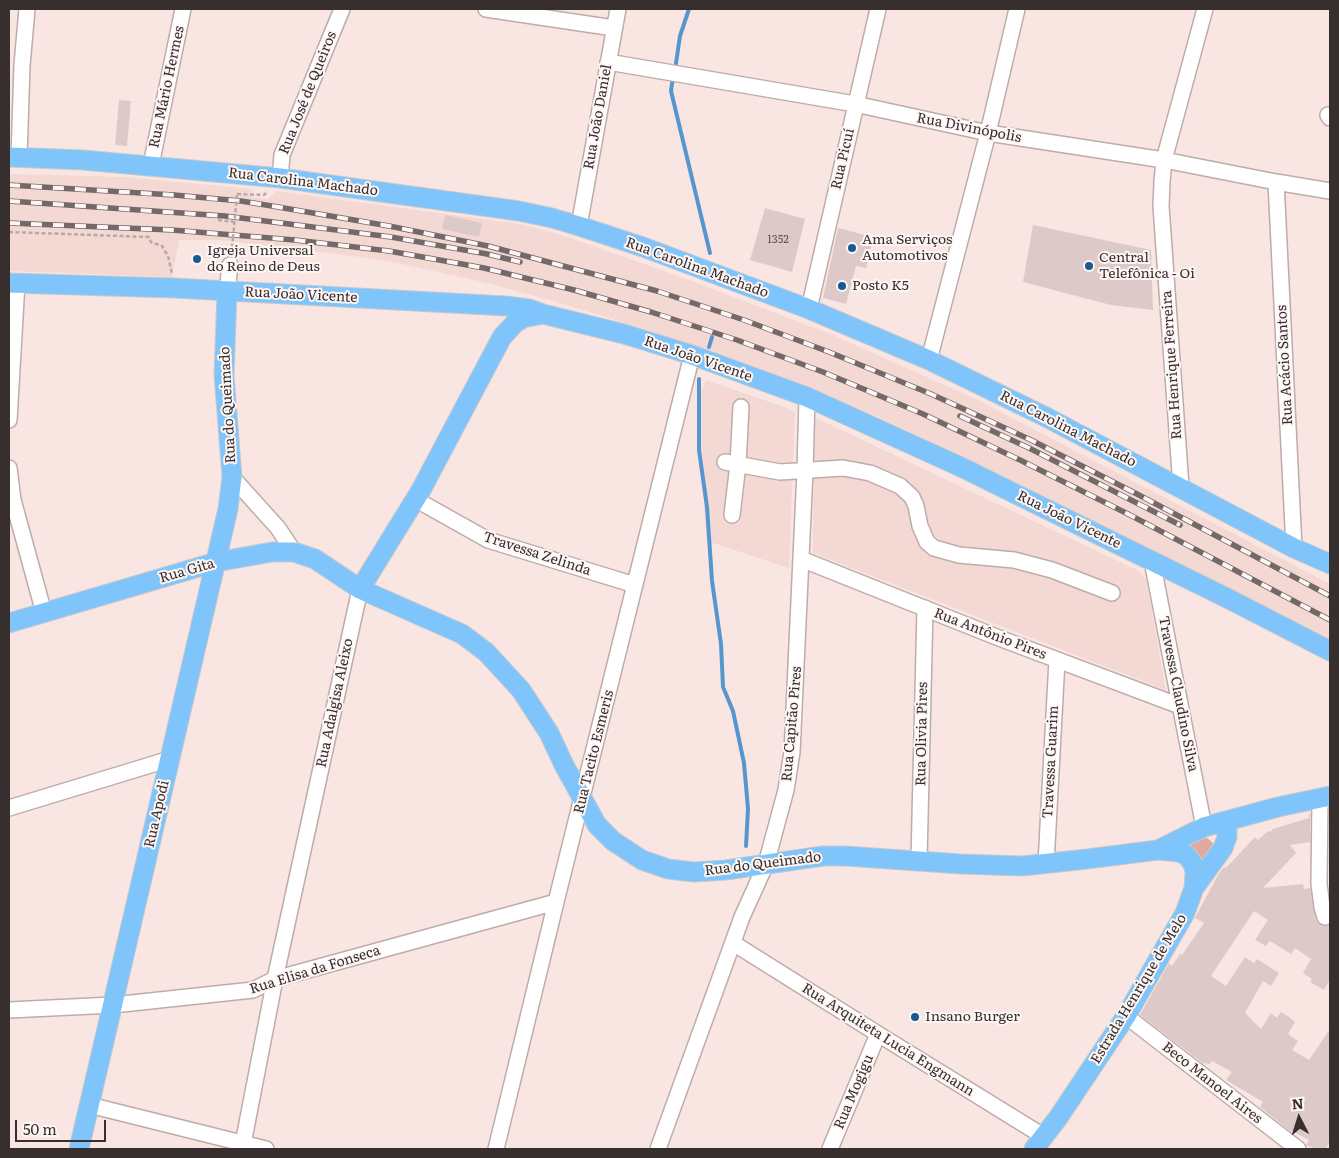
<!DOCTYPE html>
<meta charset="utf-8">
<style>
body{margin:0}
#map{position:relative;width:1339px;height:1158px;overflow:hidden;background:#f9e6e3;font-family:Literata,serif}
canvas{display:block}
.frame{position:absolute;inset:0;border:10px solid #362f2e;pointer-events:none}
.north{position:absolute;left:1274px;top:1093px;width:50px;height:50px;-webkit-text-stroke:4px #fef6f5;paint-order:stroke;rotate:355deg;font-size:14px;font-weight:700;line-height:20px;text-align:center;color:#362f2e}
.north::after{content:'';display:block;margin:auto;width:18px;height:22px;background:#362f2e;clip-path:polygon(50% 0,100% 100%,50% 72%,0 100%)}
.scale{position:absolute;left:15px;top:1120px;width:91px;height:22px;box-sizing:border-box;border:2px solid #362f2e;border-top:0;padding-left:6px;font-size:15px;line-height:18px;white-space:nowrap;color:#362f2e;-webkit-text-stroke:4px #fef6f5;paint-order:stroke}
</style>
<div id="map">
<canvas width="1339" height="1158"></canvas>
<div class="frame"></div>
<div class="north">N</div>
<div class="scale">50 m</div>
</div>
<script>
const ctx = document.querySelector('canvas').getContext('2d');
ctx.lineJoin = 'round';
function fill(path, color) {
  ctx.fillStyle = color;
  ctx.fill(path, 'evenodd');
}
function poly(rows) {
  const path = new Path2D();
  for (const r of rows) {
    path.moveTo(r[0], r[1]);
    for (let i = 2; i < r.length; i += 2) path.lineTo(r[i], r[i + 1]);
  }
  return path;
}
function stroke(path, color, width, dash) {
  ctx.strokeStyle = color;
  ctx.lineWidth = width;
  ctx.lineCap = dash ? 'butt' : 'round';
  ctx.setLineDash(dash || []);
  ctx.stroke(path);
}
function drawText(font, color, halo, rows, align = 'center') {
  ctx.font = font + ' Literata,serif';
  ctx.lineWidth = 4;
  ctx.setLineDash([]);
  ctx.textBaseline = 'middle';
  ctx.strokeStyle = halo;
  ctx.fillStyle = color;
  for (const [text, x, y, turn = 0] of rows) {
    ctx.save();
    ctx.translate(x, y);
    ctx.rotate((+turn || 0) * Math.PI / 180);
    ctx.textAlign = isNaN(turn) ? turn : align;
    if (halo) ctx.strokeText(text, 0, 0);
    ctx.fillText(text, 0, 0);
    ctx.restore();
  }
}
fill(poly([
 [9,174,126,177,252,189,251,197,268,199,276,191,520,224,559,234,681,277,826,332,976,399,1330,584,1330,641,998,473,876,416,735,360,638,327,560,303,483,282,402,264,353,256,220,240,179,240,172,277,9,271],
 [706,380,787,408,795,412,789,568,707,541,697,423,700,395],
 [814,417,1137,570,1146,579,1166,690,813,553]
]), '#f4d8d4');
fill(poly([
 [1198,836,1206,837,1213,843,1215,853,1205,870,1179,843]
]), '#e1a9a2');
stroke(poly([
 [675,70,680,36,689,9],
 [673,77,671,91,710,253],
 [709,347,712,337],
 [699,379,699,450,707,507,712,581,721,644,723,687,733,711,744,763,748,809,746,846]
]), '#5696cf', 4);
fill(poly([
 [119,100,131,101,127,146,115,145],
 [765,208,805,219,792,272,750,260],
 [445,215,482,223,479,237,442,229],
 [1033,225,1151,250,1153,310,1111,305,1023,282],
 [838,228,873,237,866,268,856,266,846,304,823,298],
 [1309,814,1310,814,1310,842,1290,845,1296,853,1263,888,1303,884,1304,889,1310,888,1316,920,1322,926,1330,924,1330,980,1324,990,1310,982,1312,979,1303,973,1311,959,1295,948,1291,954,1270,941,1266,946,1255,940,1268,920,1254,911,1211,976,1226,986,1245,957,1254,963,1257,959,1279,973,1271,986,1263,981,1245,1013,1261,1029,1271,1013,1277,1018,1281,1012,1289,1017,1295,1022,1288,1034,1298,1041,1292,1050,1309,1060,1330,1029,1330,1140,1326,1149,1316,1149,1306,1145,1309,1140,1292,1131,1291,1132,1260,1107,1263,1102,1226,1080,1232,1072,1212,1061,1210,1064,1205,1063,1204,1064,1140,1015,1169,963,1172,966,1180,954,1182,955,1204,923,1195,918,1218,875,1224,867,1226,868,1255,837,1258,840,1268,831,1270,832,1273,829,1309,818]
]), '#ddcac8');
const minor = poly([
 [486,9,614,28],
 [608,62,855,104,988,133,1164,160,1276,182,1330,191],
 [1328,115,1330,118],
 [19,158,22,65,27,9],
 [151,165,183,9],
 [280,178,282,155,342,9],
 [1276,182,1294,548],
 [579,226,618,9],
 [227,292,230,265],
 [809,309,878,9],
 [929,360,988,133,1017,9],
 [9,420,17,283],
 [725,462,780,472,843,468,870,473,900,486,912,497,916,506,920,526,927,542,934,548,959,555,1014,560,1052,570,1112,593],
 [9,468,13,500,44,613],
 [232,477,278,528,294,552],
 [1181,487,1161,206,1162,182,1164,160,1205,9],
 [415,499,488,540,635,585],
 [732,515,738,464,741,407],
 [801,559,999,638,1180,706],
 [1152,561,1204,827],
 [1320,798,1319,884,1322,907,1325,917],
 [9,808,170,759],
 [919,860,925,608],
 [1046,864,1057,660],
 [733,943,878,1034,1043,1136],
 [9,1010,113,1005,253,990,275,979,556,902],
 [1126,1016,1298,1149],
 [89,1105,266,1149],
 [242,1149,275,979,360,589],
 [496,1149,556,902,692,355],
 [658,1149,742,917,766,864,786,790,792,752,805,471,807,397],
 [830,1149,878,1034]
]);
const major = poly([
 [9,157,83,160,280,178,519,211,552,218,579,226,643,247,809,309,929,360,1046,417,1294,548,1330,564],
 [9,283,174,288,506,306,529,309,543,314,624,334,692,355,807,397,961,467,1227,598,1330,651],
 [360,589,421,490,502,337,515,323,523,318,543,314],
 [9,623,216,562,272,552,294,552,315,559,360,589,462,634,486,652,521,690,549,733,564,765,597,825,613,841,642,860,668,869,694,872,726,870,823,856,845,856,961,864,1022,866,1087,859,1158,850,1204,827,1278,807,1330,796],
 [1158,850,1179,852,1186,855,1191,861,1194,866,1195,873,1194,888],
 [79,1149,228,509,232,477,224,375,227,292],
 [1034,1149,1058,1118,1126,1016,1185,913,1194,888,1223,848,1227,837,1227,821]
]);
stroke(minor, '#beaca9', 18);
stroke(major, '#cbc9c9', 21);
stroke(poly([
 [237,194,264,195,267,192],
 [218,220,234,222],
 [9,232,149,237,151,242,162,246,168,256,172,274],
 [231,254,233,238]
]), '#b8a9a6', 2.5, [4, 2.5]);
stroke(minor, '#fff', 15);
stroke(major, '#7fc5fb', 19);
const rail = poly([
 [9,185,174,195,241,201,278,207,389,226,488,246,657,291,744,320,829,352,931,394,1031,440,1137,494,1330,596],
 [9,201,225,216,297,225,391,237,487,254,520,262],
 [9,223,172,230,295,240,389,251,484,268,574,290,651,312,737,340,823,372,923,414,1022,461,1128,514,1330,620],
 [960,416,1029,448,1180,525]
]);
stroke(rail, '#746968', 5.5);
stroke(rail, '#fef6f5', 4, [11]);
stroke(poly([
 [233,238,237,194]
]), '#b8a9a6', 2.5, [4, 2.5]);
for (const [x, y, r, color] of [
 [852,248,5,"#165a8f"],
 [197,259,5,"#165a8f"],
 [1089,266,5,"#165a8f"],
 [842,286,5,"#165a8f"],
 [915,1017,5,"#165a8f"]
]) {
  const dot = new Path2D();
  dot.arc(x, y, r, 0, 2 * Math.PI);
  ctx.fillStyle = color;
  ctx.fill(dot);
  stroke(dot, '#fef6f5', 2);
}
drawText('11px', '#605654', null, [
 ["1352",778,240]
]);
drawText('14px', '#362f2e', '#fef6f5', [
 ["Rua Mário Hermes",167,87,-78],
 ["Rua José de Queiros",308,93,-68],
 ["Rua João Daniel",598,117,-80],
 ["Rua Divinópolis",969,128,11],
 ["Rua Picuí",843,159,-77],
 ["Rua Carolina Machado",303,182,7],
 ["Rua Carolina Machado",697,268,20],
 ["Rua João Vicente",301,295,3],
 ["Rua João Vicente",698,359,19],
 ["Rua Henrique Ferreira",1172,365,-94],
 ["Rua Acácio Santos",1285,365,-93],
 ["Rua do Queimado",228,405,-93],
 ["Rua Carolina Machado",1068,429,27],
 ["Rua João Vicente",1069,520,26],
 ["Travessa Zelinda",537,554,18],
 ["Rua Gita",187,571,-16],
 ["Rua Antônio Pires",990,634,21],
 ["Travessa Claudino Silva",1178,694,79],
 ["Rua Adalgisa Aleixo",335,703,-78],
 ["Rua Capitão Pires",792,724,-85],
 ["Rua Olivia Pires",922,734,-89],
 ["Rua Tacito Esmeris",594,752,-76],
 ["Travessa Guarim",1051,762,-87],
 ["Rua Apodi",157,814,-77],
 ["Rua do Queimado",763,864,-7],
 ["Rua Elisa da Fonseca",315,970,-17],
 ["Estrada Henrique de Melo",1139,989,-59],
 ["Rua Arquiteta Lucia Engmann",888,1040,32],
 ["Beco Manoel Aires",1212,1083,38],
 ["Rua Mogigu",854,1092,-67]
]);
drawText('14px', '#362f2e', '#fef6f5', [
 ["Ama Serviços",862,240],
 ["Automotivos",862,256],
 ["Igreja Universal",207,251],
 ["do Reino de Deus",207,267],
 ["Central",1099,258],
 ["Telefônica - Oi",1099,274],
 ["Posto K5",852,286],
 ["Insano Burger",925,1017]
], 'left');
</script>
